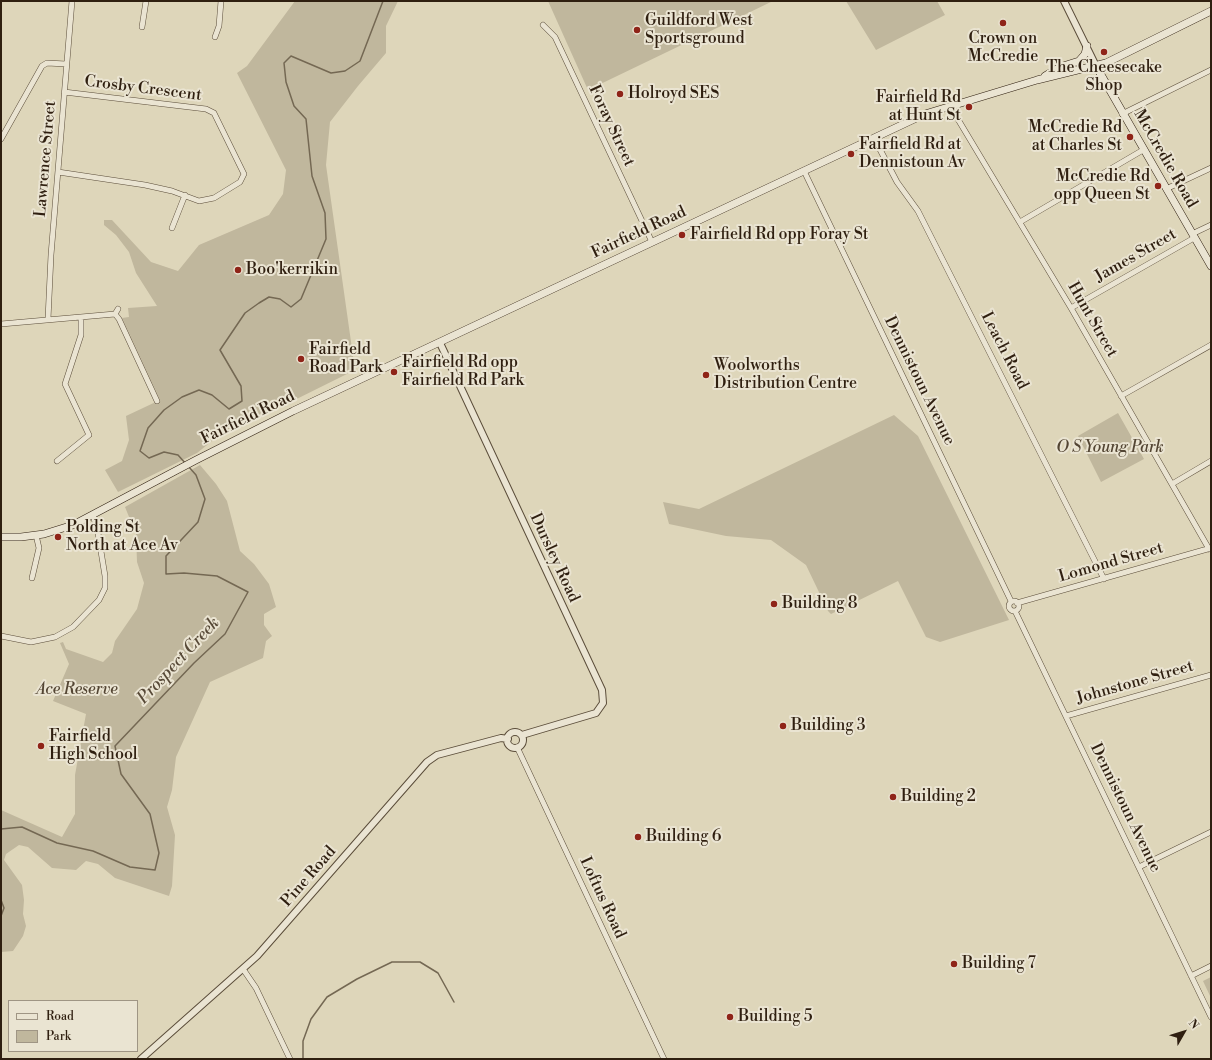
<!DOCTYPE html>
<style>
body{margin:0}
#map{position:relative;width:1212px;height:1060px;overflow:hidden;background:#ded6ba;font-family:"Libre Bodoni",serif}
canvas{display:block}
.frame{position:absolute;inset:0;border:2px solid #2f1f10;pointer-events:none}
.legend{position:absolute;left:8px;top:1000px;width:130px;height:52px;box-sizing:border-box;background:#eae4d2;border:1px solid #9f9584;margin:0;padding:5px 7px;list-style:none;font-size:12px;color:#2f1f10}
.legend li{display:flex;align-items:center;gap:8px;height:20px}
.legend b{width:20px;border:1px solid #9f9584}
.north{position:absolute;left:1164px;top:1012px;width:40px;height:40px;-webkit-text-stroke:3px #eae4d2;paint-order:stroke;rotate:51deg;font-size:11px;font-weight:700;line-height:16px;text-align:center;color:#2f1f10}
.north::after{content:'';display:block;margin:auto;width:14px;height:18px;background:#2f1f10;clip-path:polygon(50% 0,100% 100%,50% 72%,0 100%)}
</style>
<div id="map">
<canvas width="1212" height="1060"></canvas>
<div class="frame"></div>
<ul class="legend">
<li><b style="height:5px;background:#eae4d2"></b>Road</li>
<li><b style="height:11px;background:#c0b79d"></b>Park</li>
</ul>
<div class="north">N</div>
</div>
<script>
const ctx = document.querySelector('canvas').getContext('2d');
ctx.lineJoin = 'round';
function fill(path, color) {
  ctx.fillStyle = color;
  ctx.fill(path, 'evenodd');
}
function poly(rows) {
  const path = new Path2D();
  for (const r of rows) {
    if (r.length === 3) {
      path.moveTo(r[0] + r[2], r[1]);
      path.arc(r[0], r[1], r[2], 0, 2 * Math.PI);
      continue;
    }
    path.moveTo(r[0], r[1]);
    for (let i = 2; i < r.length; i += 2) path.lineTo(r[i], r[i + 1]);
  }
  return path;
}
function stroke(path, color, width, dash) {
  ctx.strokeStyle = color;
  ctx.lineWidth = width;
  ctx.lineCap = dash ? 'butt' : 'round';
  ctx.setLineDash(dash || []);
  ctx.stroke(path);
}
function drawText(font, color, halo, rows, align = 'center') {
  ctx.font = font + ' "Libre Bodoni",serif';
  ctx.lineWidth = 4;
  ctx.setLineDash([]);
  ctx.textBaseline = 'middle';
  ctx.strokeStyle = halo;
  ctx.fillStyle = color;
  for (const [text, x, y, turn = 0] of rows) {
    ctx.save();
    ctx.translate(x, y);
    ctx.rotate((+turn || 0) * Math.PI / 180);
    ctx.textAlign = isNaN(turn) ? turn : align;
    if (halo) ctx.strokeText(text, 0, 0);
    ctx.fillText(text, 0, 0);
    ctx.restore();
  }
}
fill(poly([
 [295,1,398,1,386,26,386,53,358,86,330,122,326,165,355,370,212,441,197,453,118,492,105,470,122,461,129,440,126,416,160,400,122,318,129,317,128,308,157,306,136,273,129,252,116,235,104,225,104,220,112,220,151,262,178,271,199,245,269,215,283,194,286,170,237,73,247,66],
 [548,1,773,1,588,90],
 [846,1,937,1,945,15,876,50],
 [1118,413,1144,459,1101,482,1078,436],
 [894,415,918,436,1009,620,940,642,926,637,898,581,831,614,828,611,806,565,771,540,726,536,669,524,663,502,699,509],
 [200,465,216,484,227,501,240,551,254,564,269,584,276,607,264,614,264,625,272,636,266,641,263,658,210,682,176,757,172,790,167,807,175,835,172,886,169,896,115,878,98,864,86,861,76,870,52,868,28,847,19,845,6,854,4,860,22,885,24,900,23,914,26,926,23,936,13,951,1,952,1,810,62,837,75,814,75,775,86,714,53,701,69,664,60,643,63,642,66,649,103,662,112,653,115,641,137,609,144,583,137,562,136,534,125,507],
 [1211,977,1211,998,1203,981]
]), '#c0b79d');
stroke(poly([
 [186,464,178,455,164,452,149,458,140,451,148,428,164,410,182,397,199,390,212,395,229,409,242,401,241,386,220,350,245,313,259,303,269,297,280,299,291,307,301,299,326,239,325,213,312,176,306,119,294,106,286,82,284,63,291,56,331,73,345,71,360,61,383,1],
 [1,829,22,827,57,843,93,851,130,867,155,870,159,853,150,814,121,774,115,746,194,663,225,634,248,592,217,576,184,573,166,574,166,556,198,522,205,499,196,475,188,466],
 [1,900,4,908,1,916],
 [303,1059,303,1041,311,1019,327,997,357,979,392,962,420,962,438,973,454,1002]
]), '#746853', 1.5);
const minor = poly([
 [543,25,555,37,652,242],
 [142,27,146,1],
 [215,37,219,26,221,1],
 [950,106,1071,308,1209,549],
 [1122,114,1211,70],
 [874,138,897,182,918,211,1104,579],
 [1,139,42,66,47,63,66,64],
 [804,171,1011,601],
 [58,172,145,185,172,191,199,201,214,198,240,182,244,174,214,113,206,109,64,92],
 [1166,189,1211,168],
 [1020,222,1143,150],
 [172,228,185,195],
 [1192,234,1211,225],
 [1071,308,1194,238],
 [115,314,119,319,157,401],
 [48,319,51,255,72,1],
 [1,324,115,314,118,309],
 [1121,396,1211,345],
 [57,461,89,435,65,384,81,335,81,317],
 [1172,484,1211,461],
 [32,578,39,548,36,535],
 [1014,606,5],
 [1017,603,1211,548],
 [1015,611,1211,1017],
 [1,636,31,642,55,637,73,627,99,600,105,588,105,576,98,533,93,515],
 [1066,716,1211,675],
 [517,747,664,1059],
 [1139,867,1211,832],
 [243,969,256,988,290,1059],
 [1191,976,1211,966]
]);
const tertiary = poly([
 [1064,1,1096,66],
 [440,343,602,690,603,703,596,713,522,735],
 [515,740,8],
 [141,1059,257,956,427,762,437,755,501,738,508,739]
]);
const secondary = poly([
 [1096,66,1211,266],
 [1045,76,1060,67,1079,61,1085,54,1087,46],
 [1,537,21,537,44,534,73,525,196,460,293,411,925,114,1037,80,1106,63,1211,11]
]);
stroke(minor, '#5b4d3a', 6);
stroke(tertiary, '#5b4d3a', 8);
stroke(secondary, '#2f1f10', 8);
stroke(minor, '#eae4d2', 5);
stroke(tertiary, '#eae4d2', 6);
stroke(secondary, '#eae4d2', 7);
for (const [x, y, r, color] of [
 [1003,23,4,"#8f2418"],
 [637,30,4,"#8f2418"],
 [1104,52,4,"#8f2418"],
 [620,94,4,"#8f2418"],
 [969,107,4,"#8f2418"],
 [1130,137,4,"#8f2418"],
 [851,154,4,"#8f2418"],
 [1158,186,4,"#8f2418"],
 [682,235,4,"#8f2418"],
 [238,270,4,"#8f2418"],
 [301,359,4,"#8f2418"],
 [394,372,4,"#8f2418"],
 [706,375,4,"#8f2418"],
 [58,537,4,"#8f2418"],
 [774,604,4,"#8f2418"],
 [783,726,4,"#8f2418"],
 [41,746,4,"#8f2418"],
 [893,797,4,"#8f2418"],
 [638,837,4,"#8f2418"],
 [954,964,4,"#8f2418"],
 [730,1017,4,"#8f2418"]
]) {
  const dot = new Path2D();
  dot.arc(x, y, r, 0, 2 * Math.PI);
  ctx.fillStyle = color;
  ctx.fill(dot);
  stroke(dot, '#eae4d2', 1.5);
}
drawText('16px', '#2f1f10', '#eae4d2', [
 ["Guildford West",645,21],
 ["Sportsground",645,39],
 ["Crown on",1003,39,"center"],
 ["McCredie",1003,57,"center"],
 ["The Cheesecake",1104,68,"center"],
 ["Shop",1104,86,"center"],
 ["Holroyd SES",628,94],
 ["Fairfield Rd",961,98,"right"],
 ["at Hunt St",961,116,"right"],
 ["McCredie Rd",1122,128,"right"],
 ["at Charles St",1122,146,"right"],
 ["Fairfield Rd at",859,145],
 ["Dennistoun Av",859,163],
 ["McCredie Rd",1150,177,"right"],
 ["opp Queen St",1150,195,"right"],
 ["Fairfield Rd opp Foray St",690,235],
 ["Boo'kerrikin",246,270],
 ["Fairfield",309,350],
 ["Road Park",309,368],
 ["Fairfield Rd opp",402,363],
 ["Fairfield Rd Park",402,381],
 ["Woolworths",714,366],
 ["Distribution Centre",714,384],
 ["Polding St",66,528],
 ["North at Ace Av",66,546],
 ["Building 8",782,604],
 ["Building 3",791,726],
 ["Fairfield",49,737],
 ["High School",49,755],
 ["Building 2",901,797],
 ["Building 6",646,837],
 ["Building 7",962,964],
 ["Building 5",738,1017]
], 'left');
drawText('16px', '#2f1f10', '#eae4d2', [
 ["Crosby Crescent",143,89,7],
 ["Foray Street",611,126,65],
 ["Lawrence Street",46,159,-85],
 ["McCredie Road",1165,159,60],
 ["Fairfield Road",639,233,-25],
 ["James Street",1136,256,-30],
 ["Hunt Street",1092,320,60],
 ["Leach Road",1004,351,63],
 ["Dennistoun Avenue",919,381,64],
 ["Fairfield Road",248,418,-26],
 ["Dursley Road",554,558,65],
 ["Lomond Street",1111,563,-16],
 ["Johnstone Street",1135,683,-16],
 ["Dennistoun Avenue",1125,808,64],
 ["Pine Road",309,877,-49],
 ["Loftus Road",602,898,65]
]);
drawText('italic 16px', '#534533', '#eae4d2', [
 ["O S Young Park",1110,448],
 ["Ace Reserve",77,690]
]);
drawText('italic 17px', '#574937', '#eae4d2', [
 ["Prospect Creek",179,661,-47]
]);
</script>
